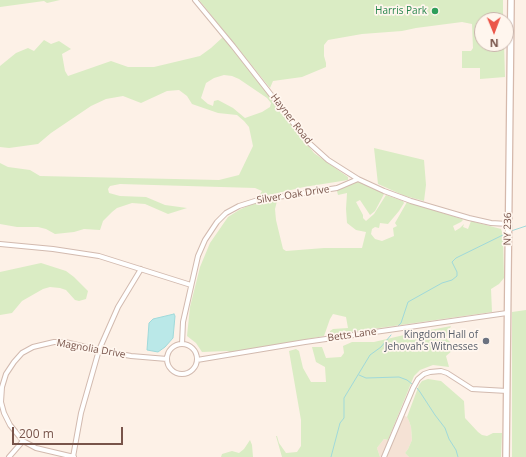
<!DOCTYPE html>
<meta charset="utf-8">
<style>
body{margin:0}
#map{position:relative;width:526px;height:457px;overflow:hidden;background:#fdf1e7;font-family:"Open Sans",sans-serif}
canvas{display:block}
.north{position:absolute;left:474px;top:12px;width:40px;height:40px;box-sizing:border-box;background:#fff6ee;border:1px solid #c9b5ac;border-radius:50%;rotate:179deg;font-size:11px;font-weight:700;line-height:16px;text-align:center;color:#78544a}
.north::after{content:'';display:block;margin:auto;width:14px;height:18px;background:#eb5649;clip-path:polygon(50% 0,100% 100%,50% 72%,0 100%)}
.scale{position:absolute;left:12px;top:427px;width:111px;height:18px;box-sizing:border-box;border:2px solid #78544a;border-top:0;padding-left:5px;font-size:12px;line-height:14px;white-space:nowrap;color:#78544a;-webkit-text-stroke:3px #fff6ee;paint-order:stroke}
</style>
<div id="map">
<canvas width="526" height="457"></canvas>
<div class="north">N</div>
<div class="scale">200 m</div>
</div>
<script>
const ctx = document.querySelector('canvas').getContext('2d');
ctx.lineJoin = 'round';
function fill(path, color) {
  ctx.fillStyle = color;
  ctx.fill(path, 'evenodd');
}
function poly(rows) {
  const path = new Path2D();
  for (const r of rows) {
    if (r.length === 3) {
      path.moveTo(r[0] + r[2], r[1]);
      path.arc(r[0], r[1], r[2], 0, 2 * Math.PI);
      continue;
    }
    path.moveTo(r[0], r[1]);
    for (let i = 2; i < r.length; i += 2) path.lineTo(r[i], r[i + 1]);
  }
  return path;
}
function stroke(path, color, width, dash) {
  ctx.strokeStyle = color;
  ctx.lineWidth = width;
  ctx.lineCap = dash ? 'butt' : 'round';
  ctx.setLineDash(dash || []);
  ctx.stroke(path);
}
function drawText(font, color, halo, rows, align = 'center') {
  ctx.font = font + ' "Open Sans",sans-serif';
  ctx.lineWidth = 3.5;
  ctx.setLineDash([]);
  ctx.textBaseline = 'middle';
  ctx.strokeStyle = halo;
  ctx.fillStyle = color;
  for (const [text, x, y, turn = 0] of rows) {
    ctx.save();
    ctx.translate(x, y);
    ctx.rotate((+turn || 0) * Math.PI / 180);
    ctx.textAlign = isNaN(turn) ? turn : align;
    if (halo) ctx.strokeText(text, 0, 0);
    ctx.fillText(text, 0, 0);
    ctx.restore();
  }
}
fill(poly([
 [400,414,407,417,409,421,411,427,412,440,408,449,405,453,409,457,380,457,377,448,384,439,388,440]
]), '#f5e2d5');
fill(poly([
 [0,0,60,0,47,3,44,1,0,7],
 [199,0,503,0,503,20,482,20,482,44,504,44,505,77,480,79,480,68,462,68,462,51,471,51,473,48,472,24,462,22,416,28,402,31,362,34,328,40,324,45,324,56,326,63,326,67,302,77,273,81,270,88],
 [223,37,314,153,348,177,348,180,304,187,260,197,259,196,262,191,255,188,120,184,110,186,108,189,109,193,120,196,146,197,165,205,187,208,168,214,145,204,132,203,117,208,112,212,103,221,100,230,84,229,74,232,55,234,46,229,38,227,17,227,0,224,0,163,8,167,30,170,40,176,219,180,239,175,253,146,249,127,244,121,237,115,218,113,192,104,187,96,179,90,167,91,141,103,123,96,106,99,91,106,51,133,38,144,9,148,0,147,0,66,16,53,28,48,34,51,44,40,51,44,59,41,71,49,62,54,65,71,68,76,111,61,128,67,154,67,200,56,211,48],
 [224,75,232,76,239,79,267,98,271,103,270,107,262,112,245,118,233,108,218,100,214,101,213,106,208,104,201,98,206,83,214,78],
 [374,148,424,160,426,185,424,201,405,196,378,184],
 [355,182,361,182,383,193,384,194,375,211,370,215,360,200,356,202,363,215,363,218,366,221,374,214,386,195,403,201,404,203,399,211,388,224,380,223,379,228,375,227,372,229,371,234,375,239,382,241,394,236,393,228,397,226,395,223,407,202,462,219,463,220,461,222,453,226,455,231,460,228,464,224,463,227,468,229,471,221,501,229,503,235,504,278,499,284,491,289,492,312,330,335,330,331,333,329,348,328,346,317,333,314,330,319,324,336,232,353,227,351,202,352,196,343,187,336,190,307,200,267,210,243,228,217,239,210,254,203,277,201,275,209,276,220,283,249,286,251,324,248,362,248,366,232,356,230,347,223,346,209,347,193,338,195,337,191,338,189],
 [41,263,66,271,74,277,88,291,86,299,79,301,75,300,66,290,60,288,50,287,43,289,22,301,12,313,0,315,0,272],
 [526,310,526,457,512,457,512,312],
 [451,326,446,338,452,344,453,350,446,356,449,367,433,365,420,370,414,376,388,440,384,439,377,448,380,457,282,457,276,436,277,436,279,443,286,453,297,452,301,446,301,420,289,351,296,349,299,351,303,368,311,382,326,382,325,367,316,362,312,347,322,347,326,358,341,357,344,353,343,346,352,342,374,342,404,335],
 [428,379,441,381,464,401,465,418,478,432,482,435,487,436,493,433,502,433,501,457,409,457,405,453,408,449,412,440,411,427,409,421,407,417,419,385,422,381],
 [250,440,252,445,253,457,221,457,222,454,232,451,239,453,244,449]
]), '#daecc4');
const water = poly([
 [174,314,175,316,173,338,165,347,158,352,147,350,149,323,153,319,174,314]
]);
fill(water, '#bae8e8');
stroke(water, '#a0d9da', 1);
stroke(poly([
 [511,231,526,226],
 [398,326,401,323,408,302,442,283,452,280,457,276,457,272,452,262,456,258,505,234],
 [359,375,366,378,399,377,407,380,412,384],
 [417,388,420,392,435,415,445,428,449,439,456,450,458,457],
 [331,457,340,423,344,418,344,398,370,355,381,347,391,335]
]), '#a0d9da', 1);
const street = poly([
 [195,0,233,46,308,142,328,160,358,179,384,191,411,201,469,218,491,223,508,224],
 [0,244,53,249,99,256,191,285],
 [182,359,15],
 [182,344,183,322,198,256,205,240,217,222,226,213,239,206,258,200,337,188,358,179],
 [197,360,305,342,507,313],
 [9,457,23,441],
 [73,457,81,413,99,350,118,307,141,269],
 [74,457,36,448,23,441,10,425,4,413,1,402,2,387,6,374,14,362,22,353,33,347,54,342,65,342,99,350,131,356,167,359],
 [384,457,413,388,418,379,424,374,430,372,441,371,447,373,472,389,507,391]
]);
const secondary = poly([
 [506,457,511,0]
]);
stroke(street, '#d2baaf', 6);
stroke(secondary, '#d5b9ac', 8);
stroke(street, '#fff', 4);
stroke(secondary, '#fff', 5.5);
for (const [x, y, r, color] of [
 [435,11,4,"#2e9e5b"],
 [486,341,4,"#6b7280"]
]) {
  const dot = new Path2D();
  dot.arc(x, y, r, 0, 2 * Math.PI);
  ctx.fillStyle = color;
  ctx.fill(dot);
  stroke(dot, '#fff6ee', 1.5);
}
drawText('10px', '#27864d', '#fff6ee', [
 ["Harris Park",427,11]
], 'right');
drawText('10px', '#78544a', '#fff6ee', [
 ["Hayner Road",291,119,52],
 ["Silver Oak Drive",293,195,-9],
 ["NY 236",508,229,-89],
 ["Betts Lane",352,335,-8],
 ["Magnolia Drive",91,349,10]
]);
drawText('10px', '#5b616d', '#fff6ee', [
 ["Kingdom Hall of",478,335],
 ["Jehovah’s Witnesses",478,347]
], 'right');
</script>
